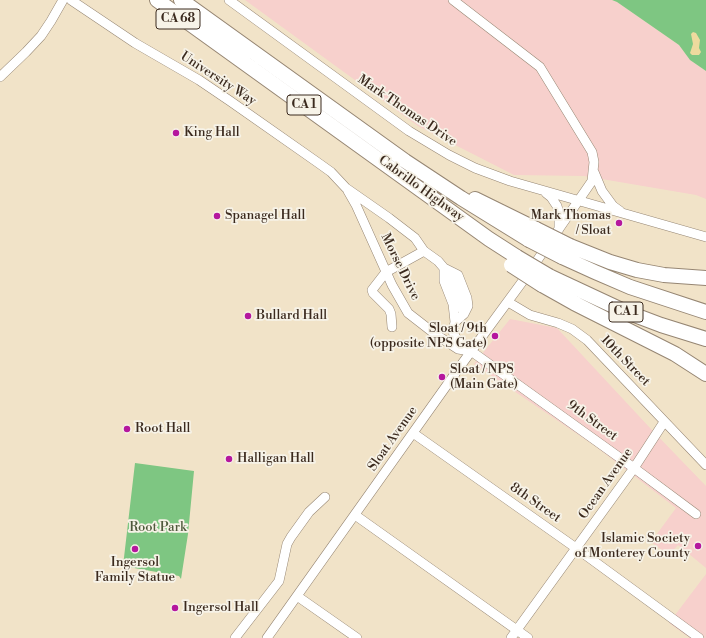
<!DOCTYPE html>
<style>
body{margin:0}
canvas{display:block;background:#f1e3c8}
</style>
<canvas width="706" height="638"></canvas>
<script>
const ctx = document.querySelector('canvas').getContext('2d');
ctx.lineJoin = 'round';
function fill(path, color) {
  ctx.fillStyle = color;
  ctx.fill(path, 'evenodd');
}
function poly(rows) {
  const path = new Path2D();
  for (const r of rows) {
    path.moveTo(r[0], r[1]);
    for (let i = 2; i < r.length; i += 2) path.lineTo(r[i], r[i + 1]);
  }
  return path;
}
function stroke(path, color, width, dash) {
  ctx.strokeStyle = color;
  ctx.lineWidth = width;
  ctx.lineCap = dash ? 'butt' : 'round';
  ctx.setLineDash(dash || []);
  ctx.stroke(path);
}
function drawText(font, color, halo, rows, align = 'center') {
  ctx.font = font + ' "Libre Bodoni",serif';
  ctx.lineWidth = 3.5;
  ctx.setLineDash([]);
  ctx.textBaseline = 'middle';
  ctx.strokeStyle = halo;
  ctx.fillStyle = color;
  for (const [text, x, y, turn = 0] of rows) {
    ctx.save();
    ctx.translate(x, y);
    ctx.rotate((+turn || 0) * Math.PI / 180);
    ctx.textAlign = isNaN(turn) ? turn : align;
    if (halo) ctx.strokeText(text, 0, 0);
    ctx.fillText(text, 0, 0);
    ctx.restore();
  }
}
fill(poly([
 [245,0,612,0,617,2,679,45,690,60,706,71,706,199,696,195,584,176,514,175,418,126],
 [510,319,557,328,651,429,706,486,706,568,678,545,669,555,651,542,676,508,595,446,474,364],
 [706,574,706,638,690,638,669,623]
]), '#f7d0cc');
fill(poly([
 [612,0,706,0,706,71,690,60,679,45,617,2],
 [135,463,194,471,188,534,181,579,179,576,123,566]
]), '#7ec682');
fill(poly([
 [693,32,696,33,700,40,699,48,701,52,699,55,692,55,690,53,693,44,691,34]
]), '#eeda9e');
const minor = poly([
 [71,0,135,43,199,80,230,101,317,162,331,172,346,188,389,218,415,238,424,251,438,261,444,268,458,275,467,298,468,306,464,314,455,322,453,332,456,338,471,351,634,468,696,514],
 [229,0,409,131,449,155,475,168,510,181,706,237],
 [0,77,26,52,41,36,51,21,63,0],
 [594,172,602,191,613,206,620,211],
 [348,191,356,205,392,285,408,313,435,334,458,349,471,351],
 [546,193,551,197,557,206,559,213,559,229],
 [444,268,444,281,453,304,455,322],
 [446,271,452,278,464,314],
 [508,302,530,315,558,323,572,329,587,340,706,465],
 [392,327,391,314,389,309,373,293,372,290,386,272,424,251],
 [413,433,576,548,699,638],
 [355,515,528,638],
 [297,596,357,638],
 [235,638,279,581,287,544,291,537,309,512,325,497],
 [267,638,464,361,525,278,592,181,594,162,592,152,540,67,453,0],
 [511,638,634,468,664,422]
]);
const highway = poly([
 [157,0,489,239,517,257],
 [181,0,405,161,461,198,529,240],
 [475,199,536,229],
 [570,246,610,262,637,270,664,275,706,278],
 [562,257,595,272,630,287,706,312],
 [549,276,624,311,661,325,706,339],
 [542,285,574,303,675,354,706,374]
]);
stroke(minor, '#968673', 10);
stroke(highway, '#968673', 16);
stroke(minor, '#fff', 9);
stroke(highway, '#fff', 14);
const highwayBridge = poly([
 [536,229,570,246],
 [529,240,562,257],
 [517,257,549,276],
 [511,265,542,285]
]);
stroke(highwayBridge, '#968673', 16, []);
stroke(highwayBridge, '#fff', 14);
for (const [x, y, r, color] of [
 [176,133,4,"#b5179e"],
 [217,216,4,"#b5179e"],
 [619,223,4,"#b5179e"],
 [248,316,4,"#b5179e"],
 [495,336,4,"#b5179e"],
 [442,377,4,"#b5179e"],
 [127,429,4,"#b5179e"],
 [229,459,4,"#b5179e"],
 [698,546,4,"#b5179e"],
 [135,549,4,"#b5179e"],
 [175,608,4,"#b5179e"]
]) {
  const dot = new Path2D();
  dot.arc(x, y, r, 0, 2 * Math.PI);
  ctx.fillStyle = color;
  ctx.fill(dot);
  stroke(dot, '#f7f3e8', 1.5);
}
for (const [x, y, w] of [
 [178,19,44],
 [304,105,34],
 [626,312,34]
]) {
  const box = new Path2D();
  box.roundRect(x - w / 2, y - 10, w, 20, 3);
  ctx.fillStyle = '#f7f3e8';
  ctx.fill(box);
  stroke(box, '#3b2a1e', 1);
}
drawText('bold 12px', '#3b2a1e', null, [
 ["CA 68",178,19],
 ["CA 1",304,105],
 ["CA 1",626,312]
]);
drawText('13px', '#3b2a1e', '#f7f3e8', [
 ["University Way",218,79,33],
 ["Mark Thomas Drive",407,111,34],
 ["Cabrillo Highway",421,189,36],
 ["Morse Drive",400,267,64],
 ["10th Street",625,361,46],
 ["9th Street",592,421,36],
 ["Sloat Avenue",393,439,-55],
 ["Ocean Avenue",606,484,-55],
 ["8th Street",535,503,35]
]);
drawText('13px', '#3b2a1e', '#f7f3e8', [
 ["King Hall",184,133],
 ["Spanagel Hall",225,216],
 ["Mark Thomas",611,216,"right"],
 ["/ Sloat",611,231,"right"],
 ["Bullard Hall",256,316],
 ["Sloat / 9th",487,329,"right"],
 ["(opposite NPS Gate)",487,344,"right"],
 ["Sloat / NPS",450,370],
 ["(Main Gate)",450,385],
 ["Root Hall",135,429],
 ["Halligan Hall",237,459],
 ["Islamic Society",690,539,"right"],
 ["of Monterey County",690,554,"right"],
 ["Ingersol",135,563,"center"],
 ["Family Statue",135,578,"center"],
 ["Ingersol Hall",183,608]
], 'left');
drawText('13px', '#4f593c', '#f7f3e8', [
 ["Root Park",158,528]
]);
</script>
